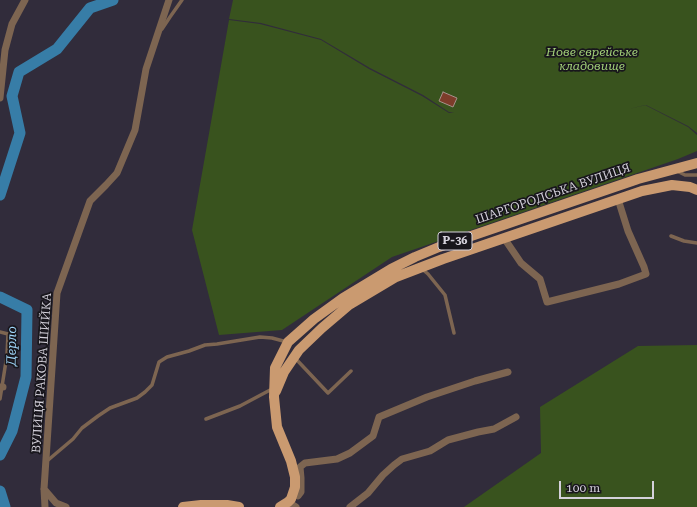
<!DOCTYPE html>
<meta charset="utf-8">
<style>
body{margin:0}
#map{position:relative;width:697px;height:507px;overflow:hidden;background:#312c3b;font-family:"Roboto Serif",serif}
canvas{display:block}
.scale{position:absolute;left:559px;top:481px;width:95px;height:18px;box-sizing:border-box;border:2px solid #d4d1db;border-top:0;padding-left:5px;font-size:12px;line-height:14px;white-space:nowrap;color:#d4d1db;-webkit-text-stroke:3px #18161c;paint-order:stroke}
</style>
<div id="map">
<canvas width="697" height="507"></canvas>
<div class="scale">100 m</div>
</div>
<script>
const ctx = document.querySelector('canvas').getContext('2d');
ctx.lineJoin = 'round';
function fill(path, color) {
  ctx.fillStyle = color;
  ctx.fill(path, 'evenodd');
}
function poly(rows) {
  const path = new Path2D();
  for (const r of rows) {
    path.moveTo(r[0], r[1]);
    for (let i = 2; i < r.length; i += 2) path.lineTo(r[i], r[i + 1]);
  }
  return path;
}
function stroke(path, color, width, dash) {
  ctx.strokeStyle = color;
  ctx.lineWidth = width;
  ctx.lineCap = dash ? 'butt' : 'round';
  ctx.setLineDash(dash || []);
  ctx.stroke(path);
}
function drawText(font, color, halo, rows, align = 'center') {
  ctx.font = font + ' "Roboto Serif",serif';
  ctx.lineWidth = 3.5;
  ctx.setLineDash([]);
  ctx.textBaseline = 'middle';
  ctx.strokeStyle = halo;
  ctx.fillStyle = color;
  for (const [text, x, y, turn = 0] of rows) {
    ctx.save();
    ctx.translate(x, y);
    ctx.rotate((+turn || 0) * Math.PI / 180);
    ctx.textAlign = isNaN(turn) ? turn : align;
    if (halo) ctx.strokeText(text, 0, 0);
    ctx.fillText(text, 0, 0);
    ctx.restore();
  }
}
fill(poly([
 [233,0,697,0,697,133,688,126,646,105,629,109,645,105,688,127,697,135,697,151,678,159,392,257,282,330,219,335,192,230,229,20,260,24,321,40,369,69,422,96,449,113,454,112,449,112,423,95,370,68,321,39,261,23,229,19],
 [697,345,697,507,464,507,541,453,540,407,638,346]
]), '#39531e');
stroke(poly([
 [0,195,20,133,12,96,19,72,57,49,90,8,113,0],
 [0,297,27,310,26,377,12,431,0,455],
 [0,491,5,507]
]), '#377da7', 11);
const building = poly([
 [443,92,457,98,453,107,439,101,443,92]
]);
fill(building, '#7d3c2a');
stroke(building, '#a6918b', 1);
stroke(poly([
 [162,29,170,17,182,0],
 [677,171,685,175,697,175],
 [671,236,684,241,697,243],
 [422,269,428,274,445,295,454,333],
 [0,332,8,334,7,355,0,399],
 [295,358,328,393,351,371],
 [206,419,240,406,272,389],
 [47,461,73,439,82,428,98,416,110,408,137,398,145,392,152,385,159,362,167,357,189,351,205,345,217,344,260,337,272,338,287,342]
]), '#7d6551', 3.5);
stroke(poly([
 [0,98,5,50,12,24,25,0],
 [504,238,521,263,540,279,547,302,619,284,646,274,644,267,628,231,618,199],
 [0,387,3,387],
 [44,489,56,503,66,507],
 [293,494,298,496,301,492,301,478,300,467,305,463,337,459,350,453,373,436,379,417,427,397,475,381,508,372],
 [288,502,296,507],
 [45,507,44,489,57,293,90,201,106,185,117,173,135,130,146,69,169,0],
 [350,507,368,493,383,475,394,465,402,459,430,451,448,440,478,432,494,429,516,417]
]), '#7d6551', 7);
stroke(poly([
 [276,391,284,372,299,350,322,328,349,305,396,277,443,259,642,191,672,185,690,187,697,190],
 [183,507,201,505,227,505,239,507],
 [280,507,288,502,291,499,295,487,295,477,291,461,277,427,274,397,275,368,288,342,314,319,343,298,391,269,415,257,439,247,638,179,697,163]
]), '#ca9a70', 10);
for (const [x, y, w] of [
 [455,241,34]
]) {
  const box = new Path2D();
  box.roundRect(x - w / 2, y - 9, w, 18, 3);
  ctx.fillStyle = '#18161c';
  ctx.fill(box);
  stroke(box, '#d4d1db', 1);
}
drawText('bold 11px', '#d4d1db', null, [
 ["Р-36",455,241]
]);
drawText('italic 12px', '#a3d179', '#18161c', [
 ["Нове єврейське",592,52],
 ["кладовище",592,66]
]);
drawText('12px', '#d4d1db', '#18161c', [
 ["ШАРГОРОДСЬКА ВУЛИЦЯ",553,194,-19],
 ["ВУЛИЦЯ РАКОВА ШИЙКА",42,373,-86]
]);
drawText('italic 13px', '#9ed4f7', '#18161c', [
 ["Дерло",12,346,-89]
]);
</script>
